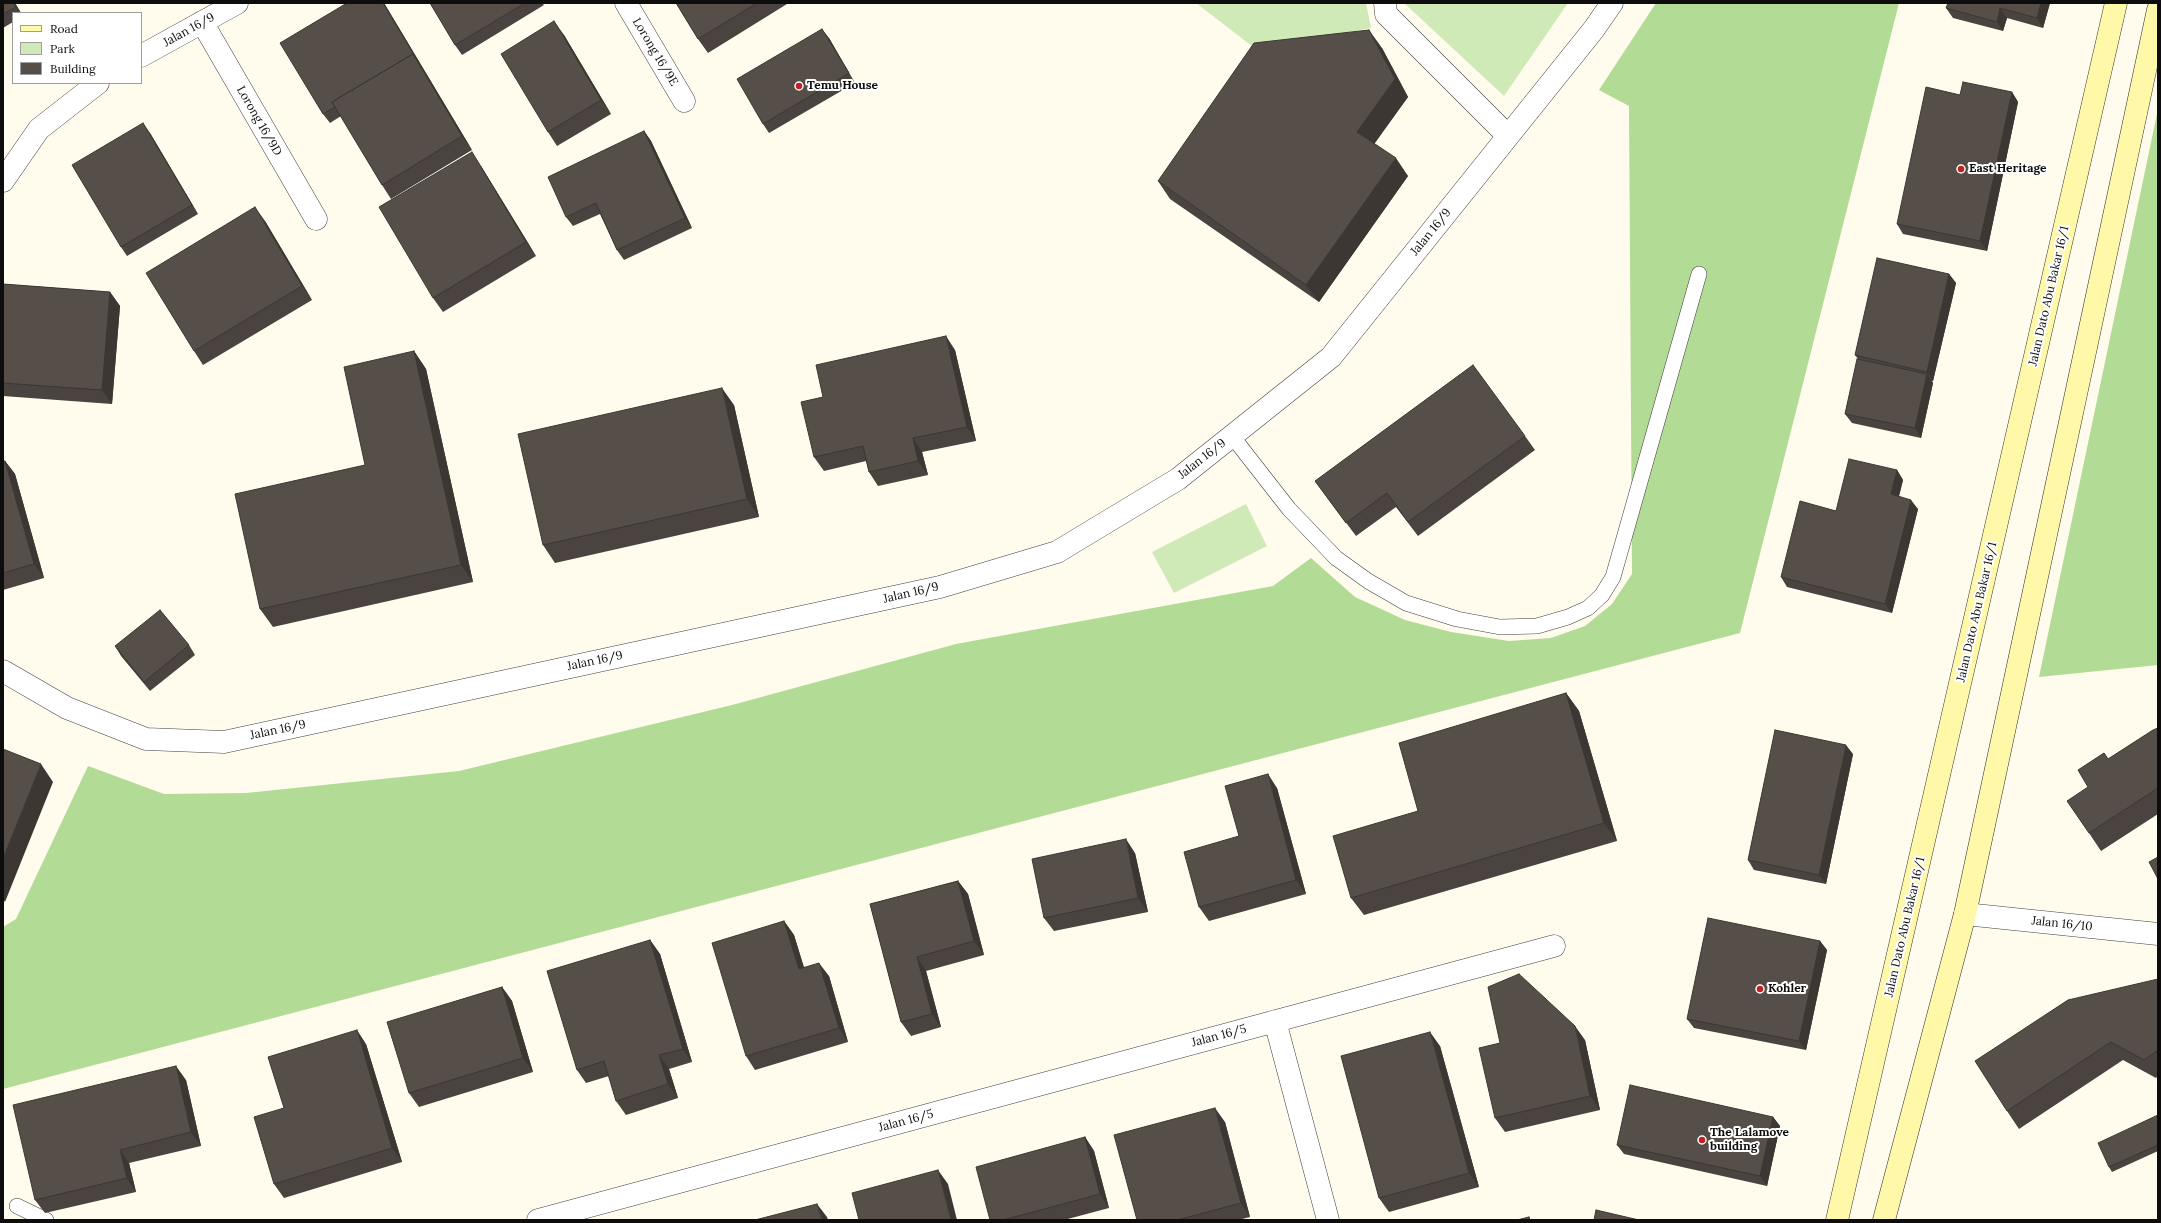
<!DOCTYPE html>
<style>
body{margin:0}
#map{position:relative;width:2161px;height:1223px;overflow:hidden;background:#fffced;font-family:Lora,serif}
canvas{display:block}
.frame{position:absolute;inset:0;border:4px solid #0d0d0d;pointer-events:none}
.legend{position:absolute;left:12px;top:12px;width:130px;height:72px;box-sizing:border-box;background:#fff;border:1px solid #9e9e9e;margin:0;padding:5px 7px;list-style:none;font-size:12px;color:#0d0d0d}
.legend li{display:flex;align-items:center;gap:8px;height:20px}
.legend b{width:20px;border:1px solid #9e9e9e}
</style>
<div id="map">
<canvas width="2161" height="1223"></canvas>
<div class="frame"></div>
<ul class="legend">
<li><b style="height:5px;background:#fff8a8"></b>Road</li>
<li><b style="height:11px;background:#cfeab6"></b>Park</li>
<li><b style="height:11px;background:#564e49"></b>Building</li>
</ul>
</div>
<script>
const ctx = document.querySelector('canvas').getContext('2d');
ctx.lineJoin = 'round';
function fill(path, color) {
  ctx.fillStyle = color;
  ctx.fill(path, 'evenodd');
}
function poly(rows) {
  const path = new Path2D();
  for (const r of rows) {
    path.moveTo(r[0], r[1]);
    for (let i = 2; i < r.length; i += 2) path.lineTo(r[i], r[i + 1]);
  }
  return path;
}
function stroke(path, color, width, dash) {
  ctx.strokeStyle = color;
  ctx.lineWidth = width;
  ctx.lineCap = dash ? 'butt' : 'round';
  ctx.setLineDash(dash || []);
  ctx.stroke(path);
}
function drawText(font, color, halo, rows, align = 'center') {
  ctx.font = font + ' Lora,serif';
  ctx.lineWidth = 4;
  ctx.setLineDash([]);
  ctx.textBaseline = 'middle';
  ctx.strokeStyle = halo;
  ctx.fillStyle = color;
  for (const [text, x, y, turn = 0] of rows) {
    ctx.save();
    ctx.translate(x, y);
    ctx.rotate((+turn || 0) * Math.PI / 180);
    ctx.textAlign = isNaN(turn) ? turn : align;
    if (halo) ctx.strokeText(text, 0, 0);
    ctx.fillText(text, 0, 0);
    ctx.restore();
  }
}
fill(poly([
 [1196,3,1366,3,1371,28,1257,50],
 [1404,3,1568,3,1504,96],
 [1246,504,1267,546,1174,593,1152,552]
]), '#cfeab6');
fill(poly([
 [1656,3,1899,3,1740,633,3,1089,3,927,16,919,88,766,164,794,246,793,459,771,732,705,956,644,1273,586,1311,558,1355,597,1405,620,1451,632,1509,641,1551,638,1585,626,1612,604,1632,574,1629,106,1599,90],
 [2158,109,2158,665,2039,677]
]), '#b2db95');
const lane = poly([
 [1232,436,1289,509,1336,558,1368,581,1406,603,1457,619,1500,627,1537,626,1568,617,1588,608,1602,595,1613,577,1699,274],
 [17,1206,46,1220]
]);
const street = poly([
 [626,3,684,101],
 [1385,3,1386,14,1508,136],
 [202,22,316,219],
 [141,56,237,3],
 [3,181,39,129,98,83],
 [3,671,67,708,146,739,224,742,940,587,1057,552,1178,479,1331,357,1594,29,1612,3],
 [1965,914,2158,934],
 [1275,1021,1328,1220],
 [538,1220,1554,946]
]);
const secondary = poly([
 [1837,1220,2116,3],
 [1884,1220,1965,914,2158,10]
]);
stroke(lane, '#404040', 16);
stroke(street, '#404040', 23);
stroke(secondary, '#2f2f2f', 23);
stroke(lane, '#fff', 15);
stroke(street, '#fff', 22);
stroke(secondary, '#fff8a8', 22);
fill(poly([
 [3,3,15,3,21,13,13,13,13,22,3,28],
 [384,3,472,150,391,199,382,185,341,116,330,123,323,114],
 [430,3,542,3,544,5,462,55,455,45],
 [676,3,786,3,787,4,708,53,698,39],
 [2050,3,2043,28,2007,18,2003,31,1953,18,1946,8],
 [564,35,611,114,557,146,548,132],
 [829,38,855,83,769,133,763,124],
 [1382,48,1408,97,1374,143,1408,176,1319,302,1170,199,1158,181],
 [2012,92,2018,102,1987,251,1903,234,1897,224],
 [644,131,651,141,692,228,624,260,617,250,600,214,573,226,566,217],
 [150,133,198,214,127,256,121,247],
 [481,166,536,256,443,312,433,298],
 [265,221,312,300,203,365,194,351],
 [1949,274,1956,283,1933,381,1932,381,1933,383,1921,438,1852,423,1845,414,1858,359,1855,355],
 [3,284,110,292,120,306,112,404,3,396],
 [955,350,976,441,922,452,928,475,878,486,869,472,866,461,824,471,814,457,823,397],
 [414,351,426,369,473,582,273,627,260,609,365,465],
 [734,405,759,517,555,563,543,545],
 [1525,436,1535,450,1418,536,1396,507,1356,536,1315,481],
 [3,461,5,461,15,474,44,578,3,590],
 [1897,470,1903,480,1899,496,1918,509,1892,613,1787,587,1781,577,1836,511],
 [189,645,195,655,150,691,121,656,115,646],
 [1566,693,1579,711,1617,841,1364,915,1351,898,1418,811],
 [2158,728,2158,814,2101,851,2089,833,2088,787,2104,753,2108,759],
 [1853,754,1826,884,1754,870,1748,860],
 [1277,788,1306,894,1209,921,1199,907],
 [1135,853,1148,912,1054,931,1044,918],
 [958,881,968,894,984,955,926,971,941,1027,911,1036,901,1022,870,904],
 [784,921,794,935,804,967,829,976,848,1042,755,1070,746,1056],
 [650,940,660,954,692,1062,669,1069,678,1098,626,1115,616,1101,609,1076,586,1083,577,1070],
 [1820,941,1827,950,1806,1050,1694,1028,1687,1019],
 [2158,979,2158,1076,2156,1078,2123,1060,2019,1129,2007,1111],
 [502,987,512,1001,533,1072,419,1107,409,1093],
 [1585,1040,1600,1110,1505,1132,1495,1118],
 [366,1044,402,1162,284,1198,274,1184],
 [1440,1046,1479,1187,1389,1212,1379,1198],
 [186,1080,201,1146,129,1163,136,1192,45,1213,35,1200],
 [2158,1115,2158,1151,2112,1172,2109,1167],
 [1773,1117,1780,1126,1767,1186,1624,1154,1617,1145],
 [1225,1122,1250,1217,1238,1220,1137,1220],
 [1085,1137,1094,1151,1109,1208,1064,1220,990,1220]
]), '#4a433f');
fill(poly([
 [14,3,15,3,21,13,16,7],
 [383,3,384,3,472,150,462,136],
 [2041,3,2050,3,2043,28,2037,18],
 [2000,8,2007,18,2003,31,1997,22],
 [554,21,564,35,611,114,601,100],
 [822,29,829,38,855,83,849,73],
 [1369,30,1382,48,1408,97,1370,150,1357,132],
 [2012,92,2018,102,1987,251,1980,241],
 [143,123,150,133,198,214,192,205],
 [644,131,651,141,692,228,685,218],
 [472,152,481,166,536,256,526,242],
 [1396,158,1408,176,1319,302,1306,285],
 [255,207,265,221,312,300,302,286],
 [1949,274,1956,283,1933,381,1927,372],
 [110,292,120,306,112,404,102,390],
 [946,336,955,350,976,441,967,427],
 [414,351,426,369,473,582,461,565],
 [1927,374,1933,383,1921,438,1915,428],
 [722,388,734,405,759,517,747,499],
 [913,438,922,452,928,475,918,461],
 [5,461,15,474,44,578,34,564],
 [1897,470,1903,480,1897,504,1891,494],
 [1911,500,1918,509,1892,613,1885,604],
 [1566,693,1579,711,1617,841,1604,823],
 [1846,745,1853,754,1826,884,1819,875],
 [41,764,53,782,5,902,3,899,3,858],
 [1268,774,1277,788,1306,894,1296,880],
 [1126,839,1135,853,1148,912,1138,898],
 [958,881,968,894,984,955,974,941],
 [784,921,794,935,808,982,799,969],
 [650,940,660,954,692,1062,683,1049],
 [1820,941,1827,950,1806,1050,1799,1041],
 [917,957,926,971,941,1027,932,1014],
 [819,963,829,976,848,1042,839,1028],
 [502,987,512,1001,533,1072,523,1058],
 [1575,1026,1585,1040,1600,1110,1590,1096],
 [357,1030,366,1044,402,1162,392,1148],
 [1430,1032,1440,1046,1479,1187,1469,1173],
 [659,1055,669,1069,678,1098,668,1084],
 [176,1066,186,1080,201,1146,191,1132],
 [1215,1108,1225,1122,1250,1217,1241,1203],
 [1773,1117,1780,1126,1767,1186,1760,1176],
 [1085,1137,1094,1151,1109,1208,1100,1194],
 [120,1150,129,1163,136,1192,127,1178],
 [938,1170,948,1184,957,1220,951,1220],
 [817,1204,827,1217,828,1220,822,1220]
]), '#3c3733');
const building = poly([
 [3,3,14,3,16,7,3,14,3,3],
 [347,3,383,3,416,58,413,54,332,102,335,107,323,114,280,43,347,3],
 [430,3,525,3,455,45,430,3],
 [676,3,757,3,698,39,676,3],
 [1948,3,2041,3,2037,18,2000,8,1997,22,1946,8,1948,3],
 [554,21,601,100,548,132,501,54,554,21],
 [822,29,849,73,763,124,737,79,822,29],
 [1369,30,1395,79,1357,132,1396,158,1306,285,1158,181,1254,43,1369,30],
 [413,54,462,136,382,185,332,102,413,54],
 [1963,82,2012,92,1980,241,1897,224,1926,87,1960,95,1963,82],
 [143,123,192,205,121,247,72,165,143,123],
 [644,131,685,218,617,250,596,203,566,217,548,177,644,131],
 [472,152,526,242,433,298,379,207,472,152],
 [255,207,302,286,194,351,146,273,255,207],
 [1877,258,1949,274,1927,372,1855,355,1877,258],
 [3,284,110,292,102,390,3,383,3,284],
 [946,336,967,427,913,438,918,461,869,472,863,446,814,457,801,402,823,397,816,365,946,336],
 [414,351,461,565,260,609,235,494,365,465,344,367,414,351],
 [1857,359,1927,374,1915,428,1845,414,1857,359],
 [1473,365,1525,436,1408,522,1387,493,1346,523,1315,481,1473,365],
 [722,388,747,499,543,545,518,434,722,388],
 [1849,459,1897,470,1891,494,1911,500,1885,604,1781,577,1800,501,1836,511,1849,459],
 [3,461,5,461,34,564,3,573,3,461],
 [160,610,189,645,144,682,115,646,160,610],
 [1566,693,1604,823,1351,898,1333,836,1418,811,1399,743,1566,693],
 [2158,728,2158,788,2089,833,2067,801,2088,787,2078,770,2104,753,2108,759,2153,730,2158,728],
 [1775,730,1846,745,1819,875,1748,860,1775,730],
 [3,749,41,764,3,858,3,749],
 [1268,774,1296,880,1199,907,1184,852,1239,836,1225,786,1268,774],
 [1126,839,1138,898,1044,918,1032,859,1126,839],
 [2158,857,2158,879,2149,862,2158,857],
 [958,881,974,941,917,957,932,1014,901,1022,870,904,958,881],
 [1708,918,1820,941,1799,1041,1687,1019,1708,918],
 [784,921,799,969,819,963,839,1028,746,1056,712,943,784,921],
 [650,940,683,1049,659,1055,668,1084,616,1101,604,1061,577,1070,547,971,650,940],
 [1519,974,1575,1026,1590,1096,1495,1118,1479,1048,1500,1043,1488,987,1519,974],
 [2158,979,2158,1050,2144,1060,2111,1042,2007,1111,1975,1061,2068,1000,2158,979],
 [502,987,523,1058,409,1093,387,1022,502,987],
 [357,1030,392,1148,274,1184,254,1117,284,1108,268,1057,357,1030],
 [1430,1032,1469,1173,1379,1198,1341,1056,1430,1032],
 [176,1066,191,1132,120,1150,127,1178,35,1200,13,1105,176,1066],
 [1630,1085,1773,1117,1760,1176,1617,1145,1630,1085],
 [1215,1108,1241,1203,1177,1220,1137,1220,1114,1135,1215,1108],
 [2158,1115,2158,1145,2109,1167,2098,1143,2158,1115],
 [1085,1137,1100,1194,1003,1220,990,1220,976,1167,1085,1137],
 [938,1170,951,1220,859,1220,852,1193,938,1170],
 [817,1204,822,1220,755,1220,817,1204],
 [1596,1210,1639,1220,1594,1220,1596,1210],
 [1529,1217,1530,1220,1517,1220,1529,1217]
]);
fill(building, '#564e49');
stroke(building, '#3c3733', 1);
for (const [x, y, r, color] of [
 [799,86,4,"#c12124"],
 [1961,169,4,"#c12124"],
 [1760,989,4,"#c12124"],
 [1702,1140,4,"#c12124"]
]) {
  const dot = new Path2D();
  dot.arc(x, y, r, 0, 2 * Math.PI);
  ctx.fillStyle = color;
  ctx.fill(dot);
  stroke(dot, '#fff', 1.5);
}
drawText('12px', '#0d0d0d', '#fff', [
 ["Jalan 16/9",189,30,-29],
 ["Lorong 16/9E",655,52,59],
 ["Lorong 16/9D",259,121,60],
 ["Jalan 16/9",1431,232,-51],
 ["Jalan Dato Abu Bakar 16/1",2049,296,-77],
 ["Jalan 16/9",1202,459,-38],
 ["Jalan 16/9",911,593,-13],
 ["Jalan Dato Abu Bakar 16/1",1977,612,-77],
 ["Jalan 16/9",595,661,-12],
 ["Jalan 16/9",278,730,-12],
 ["Jalan 16/10",2062,924,6],
 ["Jalan Dato Abu Bakar 16/1",1905,927,-77],
 ["Jalan 16/5",1219,1036,-15],
 ["Jalan 16/5",906,1121,-15]
]);
drawText('bold 12px', '#0d0d0d', '#fff', [
 ["Temu House",807,86],
 ["East Heritage",1969,169],
 ["Kohler",1768,989],
 ["The Lalamove",1710,1133],
 ["building",1710,1147]
], 'left');
</script>
